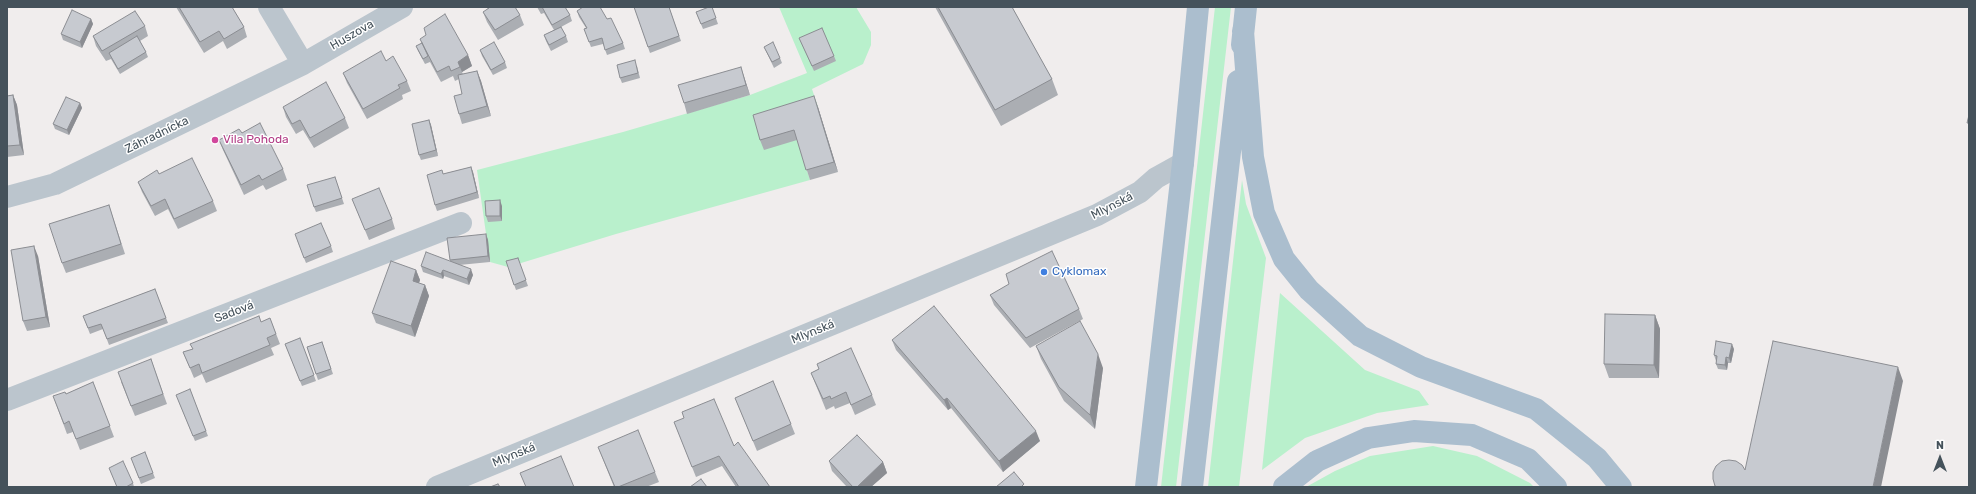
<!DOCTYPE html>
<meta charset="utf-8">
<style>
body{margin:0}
#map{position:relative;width:1976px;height:494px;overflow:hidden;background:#f0eded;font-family:Rubik,sans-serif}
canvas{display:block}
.frame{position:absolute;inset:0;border:8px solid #45525b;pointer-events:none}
.north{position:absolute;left:1920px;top:438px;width:40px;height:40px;-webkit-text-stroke:3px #fff;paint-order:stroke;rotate:0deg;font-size:11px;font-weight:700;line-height:16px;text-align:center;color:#45525b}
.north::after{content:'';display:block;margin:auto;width:14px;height:18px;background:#45525b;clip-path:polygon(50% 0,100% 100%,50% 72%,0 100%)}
</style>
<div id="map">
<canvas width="1976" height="494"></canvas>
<div class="frame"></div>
<div class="north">N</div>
</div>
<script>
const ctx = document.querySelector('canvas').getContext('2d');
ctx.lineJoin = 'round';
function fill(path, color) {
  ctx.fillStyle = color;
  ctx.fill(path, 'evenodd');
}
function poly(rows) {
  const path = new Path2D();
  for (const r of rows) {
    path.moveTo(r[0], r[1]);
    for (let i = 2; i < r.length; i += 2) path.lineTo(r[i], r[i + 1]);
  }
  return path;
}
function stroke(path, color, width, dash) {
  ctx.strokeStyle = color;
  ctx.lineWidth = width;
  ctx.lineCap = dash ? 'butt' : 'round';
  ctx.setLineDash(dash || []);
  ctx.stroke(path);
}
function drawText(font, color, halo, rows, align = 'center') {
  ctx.font = font + ' Rubik,sans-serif';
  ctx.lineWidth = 3;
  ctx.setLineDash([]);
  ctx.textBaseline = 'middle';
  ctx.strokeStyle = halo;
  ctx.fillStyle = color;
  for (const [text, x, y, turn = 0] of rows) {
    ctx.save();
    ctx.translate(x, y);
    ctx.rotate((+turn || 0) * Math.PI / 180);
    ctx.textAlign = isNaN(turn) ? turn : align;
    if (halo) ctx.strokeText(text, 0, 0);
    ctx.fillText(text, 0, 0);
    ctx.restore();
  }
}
fill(poly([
 [779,7,856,7,871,32,871,45,863,64,812,89,818,107,797,140,810,180,616,234,508,267,490,262,477,170,623,132,750,95,807,73],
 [1215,7,1231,7,1176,487,1161,487],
 [1242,180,1246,204,1266,258,1239,487,1208,487],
 [1280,293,1365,370,1419,391,1429,405,1377,413,1305,438,1262,470],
 [1433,446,1477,456,1530,483,1534,487,1306,487,1335,471,1370,456]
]), '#b9f0cc');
stroke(poly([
 [269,7,303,64],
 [7,197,55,184,303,64,402,7],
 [7,400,461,223],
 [437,487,1097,215,1140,192,1156,178,1183,163]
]), '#bbc5cd', 22);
stroke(poly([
 [1243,31,1253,157,1264,213,1284,259,1309,290,1360,336,1421,367,1536,409,1597,458,1621,487],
 [1242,45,1246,7],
 [1146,487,1183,163,1198,7],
 [1192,487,1238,81],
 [1284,487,1317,461,1368,438,1414,431,1472,435,1528,459,1556,487]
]), '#abbece', 22);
fill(poly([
 [176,7,232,7,244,27,247,37,227,49,223,41,204,53],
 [486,7,515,7,520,15,524,25,498,40,487,22,483,12,488,9],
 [537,7,565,7,570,15,572,21,561,27,566,36,568,42,551,51,546,41,544,35,554,30,544,13,541,14],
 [634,7,669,7,681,41,650,53],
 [712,7,718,24,703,29,696,12],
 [935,7,1012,7,1052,79,1058,95,1001,126],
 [577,11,623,43,625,49,607,55,603,44,591,47,584,29,586,28,579,17],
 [91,19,93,24,82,48,63,40,61,34],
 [145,26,148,36,140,41,146,52,148,57,120,74,111,59,106,61,96,46,93,36],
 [799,38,834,56,836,61,814,71],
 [420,39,468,55,472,66,462,72,463,74,477,71,481,81,491,116,462,124,459,114,462,94,459,79,455,81,453,76,441,82,430,62,425,64,418,51,416,46,422,43],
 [764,47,780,58,782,63,774,68],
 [480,50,505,62,507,68,493,75,482,56],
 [386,61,407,81,411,91,402,95,403,99,367,119,347,83,343,73],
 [637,66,640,78,622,83,620,78],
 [741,67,750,95,687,114,684,103],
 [13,95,17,105,24,155,7,157,7,96],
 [80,103,82,108,69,135,55,129,53,124],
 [283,107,345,118,349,128,314,148,303,130,296,134,286,117],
 [818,107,838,172,810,180,797,140,764,150,760,140],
 [429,120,431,125,438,156,421,160,419,155],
 [242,133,283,169,287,180,266,190,263,185,244,195,223,150,219,140],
 [471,167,473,172,479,198,437,211,435,205,443,174],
 [159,174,213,201,217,211,178,229,168,209,155,216,142,192,138,182],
 [335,177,344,204,316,212,314,207],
 [352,199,392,219,395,229,369,240],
 [109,205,125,254,66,273,62,263],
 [502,206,502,221,488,222,486,216],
 [486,234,488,240,490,262,459,265,473,275,469,285,444,276,443,279,423,272,421,266,450,261,450,260],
 [297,240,331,246,333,252,306,263],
 [38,256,50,327,27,331,23,321],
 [518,258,528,286,516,290,506,261],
 [416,270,420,280,419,283,425,285,429,296,415,337,376,323,372,313],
 [155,289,168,323,109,345,103,329,90,334,83,316],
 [990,295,1079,309,1083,319,1030,348,994,305],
 [1655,315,1660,329,1659,378,1609,378,1604,364],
 [270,318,280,344,271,348,274,355,206,383,202,374,194,378,183,352,193,349,190,344,261,322],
 [300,338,316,381,302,386,285,344],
 [892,340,1040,441,1003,472,951,408,948,410,896,350],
 [322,342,333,374,318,380,307,347],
 [1036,346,1103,368,1095,429,1064,401,1041,359],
 [1734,349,1731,363,1728,363,1727,370,1718,369,1716,364,1716,361,1714,355],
 [151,359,167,404,135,416,121,382],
 [817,364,872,395,876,405,855,415,850,403,835,409,834,406,826,410,815,383,811,373,819,369],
 [93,382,114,437,80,450,73,432,67,434,53,396,66,394],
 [190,389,208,436,195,441,178,400],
 [735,398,791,424,795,434,757,451],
 [674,422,734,446,770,487,736,487,722,466,696,477],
 [598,447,655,472,659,482,646,487,614,487],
 [145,452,155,478,141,484,131,458],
 [829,461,883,462,887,473,871,487,847,487,832,471],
 [109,468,133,483,134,487,117,487]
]), '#abaeb3');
fill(poly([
 [91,19,93,24,82,48,80,42],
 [468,55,472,66,462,72,458,62],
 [741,67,744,77,750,95,746,85],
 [477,71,481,81,491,116,487,106],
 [13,95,17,105,24,155,20,145],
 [814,96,818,107,838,172,834,162],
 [80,103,82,108,69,135,67,130],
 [429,120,431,125,438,156,436,150],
 [471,167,473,172,479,198,477,192],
 [500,200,502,206,502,221,500,216],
 [486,234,488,240,490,262,488,256],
 [34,246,38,256,50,327,46,317],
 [471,269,473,275,469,285,467,279],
 [416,270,420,280,416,291,413,281],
 [443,270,444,276,443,279,441,274],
 [425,285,429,296,415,337,411,326],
 [1655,315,1660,329,1659,378,1654,365],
 [1732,344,1734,349,1731,363,1729,358],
 [1098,354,1103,368,1095,429,1090,415],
 [1726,357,1728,363,1727,370,1725,365],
 [1898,367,1903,381,1881,487,1873,487],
 [947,398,951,408,948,410,944,400],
 [1036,431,1040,441,1003,472,999,461],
 [883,462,887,473,871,487,857,487]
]), '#8b8d92');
const building = poly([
 [179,7,232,7,244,27,224,39,219,31,200,42,179,7],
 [489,7,515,7,520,15,495,30,483,12,489,8,489,7],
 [542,7,565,7,570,15,552,25,542,7],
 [583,7,600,7,607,19,611,18,623,43,605,50,602,38,589,42,584,29,587,28,577,11,583,7],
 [634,7,669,7,679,36,648,47,634,7],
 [709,7,712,7,716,18,701,24,696,12,709,7],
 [938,7,1012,7,1052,79,995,110,938,7],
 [72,10,91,19,80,42,61,34,72,10],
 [135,11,145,26,102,51,93,36,135,11],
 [445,14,468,55,458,62,460,67,451,71,449,66,437,72,420,39,426,35,424,28,445,14],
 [561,27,566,36,549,45,544,35,561,27],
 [822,28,834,56,812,66,799,38,822,28],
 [137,36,146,52,118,69,109,53,137,36],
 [494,42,505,62,491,70,480,50,494,42],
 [773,42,780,58,772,62,764,47,773,42],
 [422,43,428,56,423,59,416,46,422,43],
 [381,51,386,61,393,56,407,81,398,85,400,88,363,109,343,73,381,51],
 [635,60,638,73,620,78,617,65,635,60],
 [741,67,746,85,684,103,678,85,741,67],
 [477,71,487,106,459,114,454,96,462,94,458,75,477,71],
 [326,82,345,118,310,138,300,120,292,124,283,107,326,82],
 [13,95,20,145,7,146,7,96,13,95],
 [814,96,834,162,806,170,794,130,760,140,753,115,814,96],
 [66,97,80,103,67,130,53,124,66,97],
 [1969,115,1969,123,1967,123,1969,115],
 [429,120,436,150,419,155,412,124,429,120],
 [260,123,283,169,262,180,259,175,241,185,219,140,239,129,242,133,260,123],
 [192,158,213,201,174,219,165,199,151,206,138,182,157,170,159,174,192,158],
 [471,167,477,192,435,205,427,175,442,170,443,174,471,167],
 [335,177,342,198,314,207,307,185,335,177],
 [379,188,392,219,365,230,352,199,379,188],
 [500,200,500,216,486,216,485,201,500,200],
 [109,205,121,244,62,263,49,224,109,205],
 [321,223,331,246,304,258,295,234,321,223],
 [486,234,488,256,450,260,447,238,486,234],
 [34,246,46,317,23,321,11,250,34,246],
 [1052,251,1079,309,1026,338,990,295,1009,284,1006,274,1052,251],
 [426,252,471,269,467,279,443,270,441,274,421,266,426,252],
 [518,258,526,280,514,285,506,261,518,258],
 [391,261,416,270,413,281,425,285,411,326,372,313,391,261],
 [155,289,166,318,107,339,101,324,88,328,83,316,155,289],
 [934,306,1036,431,999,461,947,398,944,400,892,340,934,306],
 [1605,314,1655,315,1654,365,1604,364,1605,314],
 [259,316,261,322,270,318,276,334,267,338,270,345,202,373,199,364,190,368,183,352,193,349,190,344,259,316],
 [1080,321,1098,354,1090,415,1059,387,1036,346,1080,321],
 [300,338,314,375,300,381,285,344,300,338],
 [1716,341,1732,344,1729,358,1726,357,1725,365,1716,364,1717,356,1714,355,1716,341],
 [1773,341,1898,367,1873,487,1717,487,1715,486,1713,479,1713,472,1716,466,1722,461,1729,460,1736,461,1742,465,1745,470,1773,341],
 [322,342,331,369,316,374,307,347,322,342],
 [851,348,872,395,851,405,846,392,831,399,830,396,823,399,811,373,819,369,817,364,851,348],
 [151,359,163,394,131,406,118,372,151,359],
 [773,381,791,424,753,441,735,398,773,381],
 [93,382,110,426,76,439,69,421,64,424,53,396,65,392,66,394,93,382],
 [190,389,206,431,193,436,176,395,190,389],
 [714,399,734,446,738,442,770,487,739,487,719,456,692,467,674,422,684,418,682,412,714,399],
 [638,430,655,472,618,487,615,487,598,447,638,430],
 [857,435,883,462,857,487,853,487,829,461,857,435],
 [145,452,153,473,139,478,131,458,145,452],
 [561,456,574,487,526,487,520,473,561,456],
 [123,461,133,483,126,487,117,487,109,468,123,461],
 [1014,472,1024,484,1021,487,996,487,1014,472],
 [701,479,707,487,690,487,701,479],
 [498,484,500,487,490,487,498,484]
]);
fill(building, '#c7cad0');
stroke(building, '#8b8d92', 1);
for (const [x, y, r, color] of [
 [215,140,4,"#d1479c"],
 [1044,272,4,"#3f7fe0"]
]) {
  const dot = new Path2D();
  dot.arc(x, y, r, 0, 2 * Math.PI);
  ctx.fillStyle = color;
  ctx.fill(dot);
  stroke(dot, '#fff', 1.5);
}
drawText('12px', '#45525b', '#fff', [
 ["Huszova",352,35,-30],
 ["Záhradnícka",157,135,-26],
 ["Mlynská",1112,206,-27],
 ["Sadová",234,312,-21],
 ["Mlynská",813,332,-22],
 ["Mlynská",514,455,-22]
]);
drawText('12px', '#b23c85', '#fff', [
 ["Vila Pohoda",223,140]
], 'left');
drawText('12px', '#366cbe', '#fff', [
 ["Cyklomax",1052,272]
], 'left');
</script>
